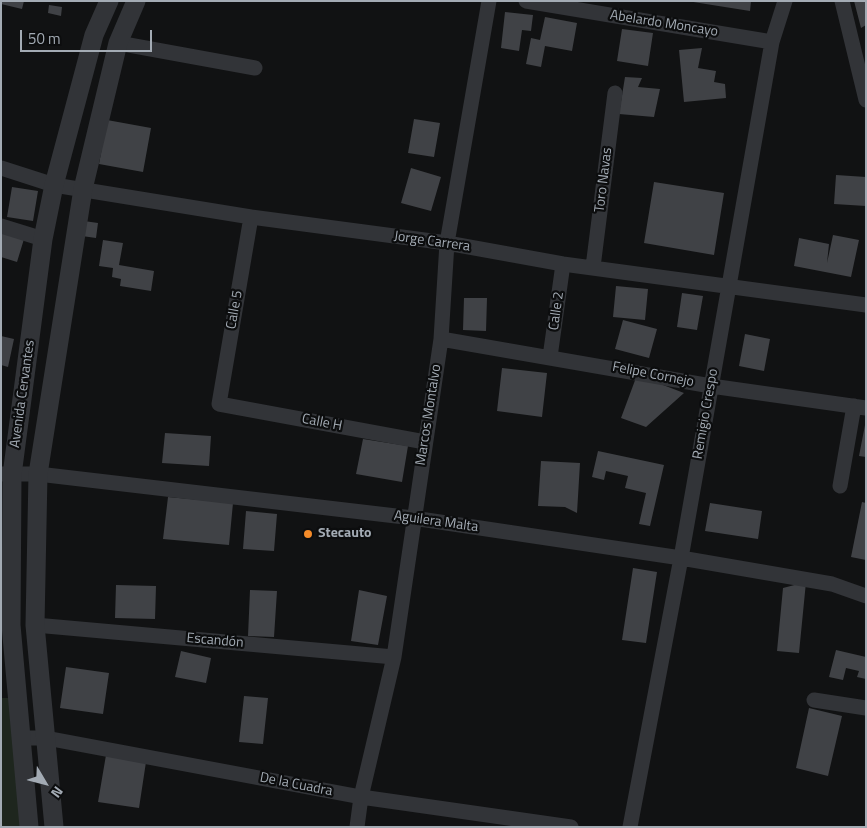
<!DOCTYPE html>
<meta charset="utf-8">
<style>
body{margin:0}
#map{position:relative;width:867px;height:828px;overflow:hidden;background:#111213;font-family:"Titillium Web",sans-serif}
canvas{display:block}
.frame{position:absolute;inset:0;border:2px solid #a3abb4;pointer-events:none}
.north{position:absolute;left:20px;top:758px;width:50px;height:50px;-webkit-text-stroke:4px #0c0d0e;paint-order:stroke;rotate:127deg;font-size:14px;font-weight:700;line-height:20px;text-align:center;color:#a3abb4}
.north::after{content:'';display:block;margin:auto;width:18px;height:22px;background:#a3abb4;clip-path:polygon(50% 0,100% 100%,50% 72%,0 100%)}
.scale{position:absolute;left:20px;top:30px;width:132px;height:22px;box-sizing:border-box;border:2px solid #a3abb4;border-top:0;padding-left:6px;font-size:15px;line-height:18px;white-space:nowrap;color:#a3abb4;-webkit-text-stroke:4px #0c0d0e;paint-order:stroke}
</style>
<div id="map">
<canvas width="867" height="828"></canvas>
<div class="frame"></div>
<div class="north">N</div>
<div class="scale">50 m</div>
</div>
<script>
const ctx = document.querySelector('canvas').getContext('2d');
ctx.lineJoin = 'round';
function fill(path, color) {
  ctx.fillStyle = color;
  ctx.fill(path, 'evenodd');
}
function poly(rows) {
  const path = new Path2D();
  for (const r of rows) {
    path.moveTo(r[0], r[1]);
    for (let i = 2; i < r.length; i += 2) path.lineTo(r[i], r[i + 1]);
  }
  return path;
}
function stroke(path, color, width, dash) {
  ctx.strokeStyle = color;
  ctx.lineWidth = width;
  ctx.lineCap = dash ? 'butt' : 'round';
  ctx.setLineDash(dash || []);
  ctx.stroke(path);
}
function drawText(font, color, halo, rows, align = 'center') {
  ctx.font = font + ' "Titillium Web",sans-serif';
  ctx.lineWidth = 4.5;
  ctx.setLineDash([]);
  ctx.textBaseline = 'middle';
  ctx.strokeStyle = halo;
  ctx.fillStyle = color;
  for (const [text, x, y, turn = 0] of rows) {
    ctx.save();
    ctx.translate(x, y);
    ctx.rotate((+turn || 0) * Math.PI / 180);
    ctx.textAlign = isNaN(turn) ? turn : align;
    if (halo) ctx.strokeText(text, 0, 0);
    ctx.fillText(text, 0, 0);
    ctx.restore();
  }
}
fill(poly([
 [1,698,9,698,21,827,1,827]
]), '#1e261e');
fill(poly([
 [1,1,24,1,22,9,1,4],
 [687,1,751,1,750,11],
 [854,1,866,1,866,25,861,28],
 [49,5,62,7,61,16,48,13],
 [505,12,533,15,531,31,522,30,519,51,501,48],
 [545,17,577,23,572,51,545,46,541,67,526,64,531,38,540,40],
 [622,29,653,33,648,66,617,61],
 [702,48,698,68,716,71,714,82,725,84,726,98,684,102,679,50],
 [625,77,642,78,638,87,660,89,654,117,619,114],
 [414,119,440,123,434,157,408,153],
 [107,120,151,128,143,172,99,164],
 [411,168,441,177,431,211,401,203],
 [836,175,866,177,866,206,834,204],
 [654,182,724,193,714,255,644,243],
 [12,187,38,191,33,221,7,217],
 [84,221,98,223,96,238,82,236],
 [1,232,24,239,17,262,1,257],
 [833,235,859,240,851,277,794,266,799,238,829,244,827,263],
 [103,240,123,243,119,265,154,271,151,291,120,286,121,279,112,277,113,268,99,266],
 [616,286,648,289,645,320,613,317],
 [682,293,703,296,697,330,677,327],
 [464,298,487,298,486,331,463,330],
 [623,320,657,329,649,358,615,349],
 [745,334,770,339,764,371,739,366],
 [1,336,14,339,8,367,1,365],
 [502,368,547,373,542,417,497,411],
 [637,375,684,393,646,427,621,418],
 [865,425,866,425,866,457,859,456],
 [165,433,211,436,209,466,162,463],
 [363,439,408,446,402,482,356,474],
 [598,451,664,465,650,526,639,524,646,493,625,488,628,476,606,471,604,480,592,477],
 [541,461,580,463,577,513,565,507,538,506],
 [168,497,233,503,229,545,163,539],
 [862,502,866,503,866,560,851,557],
 [710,503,762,511,758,539,705,531],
 [246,511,277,514,274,551,243,549],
 [633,568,657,572,646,643,622,640],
 [806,582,799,653,777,651,783,588],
 [116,585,156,586,155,619,115,618],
 [250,590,277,591,274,637,248,636],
 [359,590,387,596,378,645,351,641],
 [836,650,866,657,866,679,857,677,859,671,846,668,843,680,829,677],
 [181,651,211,658,206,683,175,677],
 [66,667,109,673,103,714,60,708],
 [244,696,268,698,263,744,239,742],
 [809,708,842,716,828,776,796,768],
 [106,755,146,762,139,808,98,802]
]), '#404246');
stroke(poly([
 [526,1,772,42],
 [842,1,866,100],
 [118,43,255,68],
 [1,168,54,185,251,217,447,243,563,264,866,305],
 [251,217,219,404,425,442],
 [1,226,43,239],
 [593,267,615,93],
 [441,339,711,386,866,408],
 [550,357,563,264],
 [1,474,38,474,413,518,681,558,832,584,866,596],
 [840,486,854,406],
 [35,625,394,657],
 [814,700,866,708],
 [21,738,46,738,361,797,571,827],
 [357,827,361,797,394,657,441,339,447,243,489,1],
 [630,827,681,558,772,42,785,1]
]), '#323438', 15);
stroke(poly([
 [29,827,11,625,12,475,43,239,54,185,94,35,109,1],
 [54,827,35,625,38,474,83,189,118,43,136,1]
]), '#323438', 19);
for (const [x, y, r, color] of [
 [308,534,5,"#f48b29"]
]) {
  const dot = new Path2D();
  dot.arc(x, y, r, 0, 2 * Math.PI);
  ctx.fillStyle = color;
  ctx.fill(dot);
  stroke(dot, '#0c0d0e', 2);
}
drawText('14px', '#a3abb4', '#0c0d0e', [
 ["Abelardo Moncayo",664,24,9],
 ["Toro Navas",604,180,-83],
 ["Jorge Carrera",432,242,8],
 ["Calle 5",235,310,-80],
 ["Calle 2",557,311,-82],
 ["Felipe Cornejo",653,375,11],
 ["Avenida Cervantes",23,394,-82],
 ["Remigio Crespo",706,414,-80],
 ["Marcos Montalvo",429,415,-81],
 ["Calle H",322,423,11],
 ["Aguilera Malta",436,522,8],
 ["Escandón",215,641,5],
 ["De la Cuadra",296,785,11]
]);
drawText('bold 14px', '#a3abb4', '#0c0d0e', [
 ["Stecauto",318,534]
], 'left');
</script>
